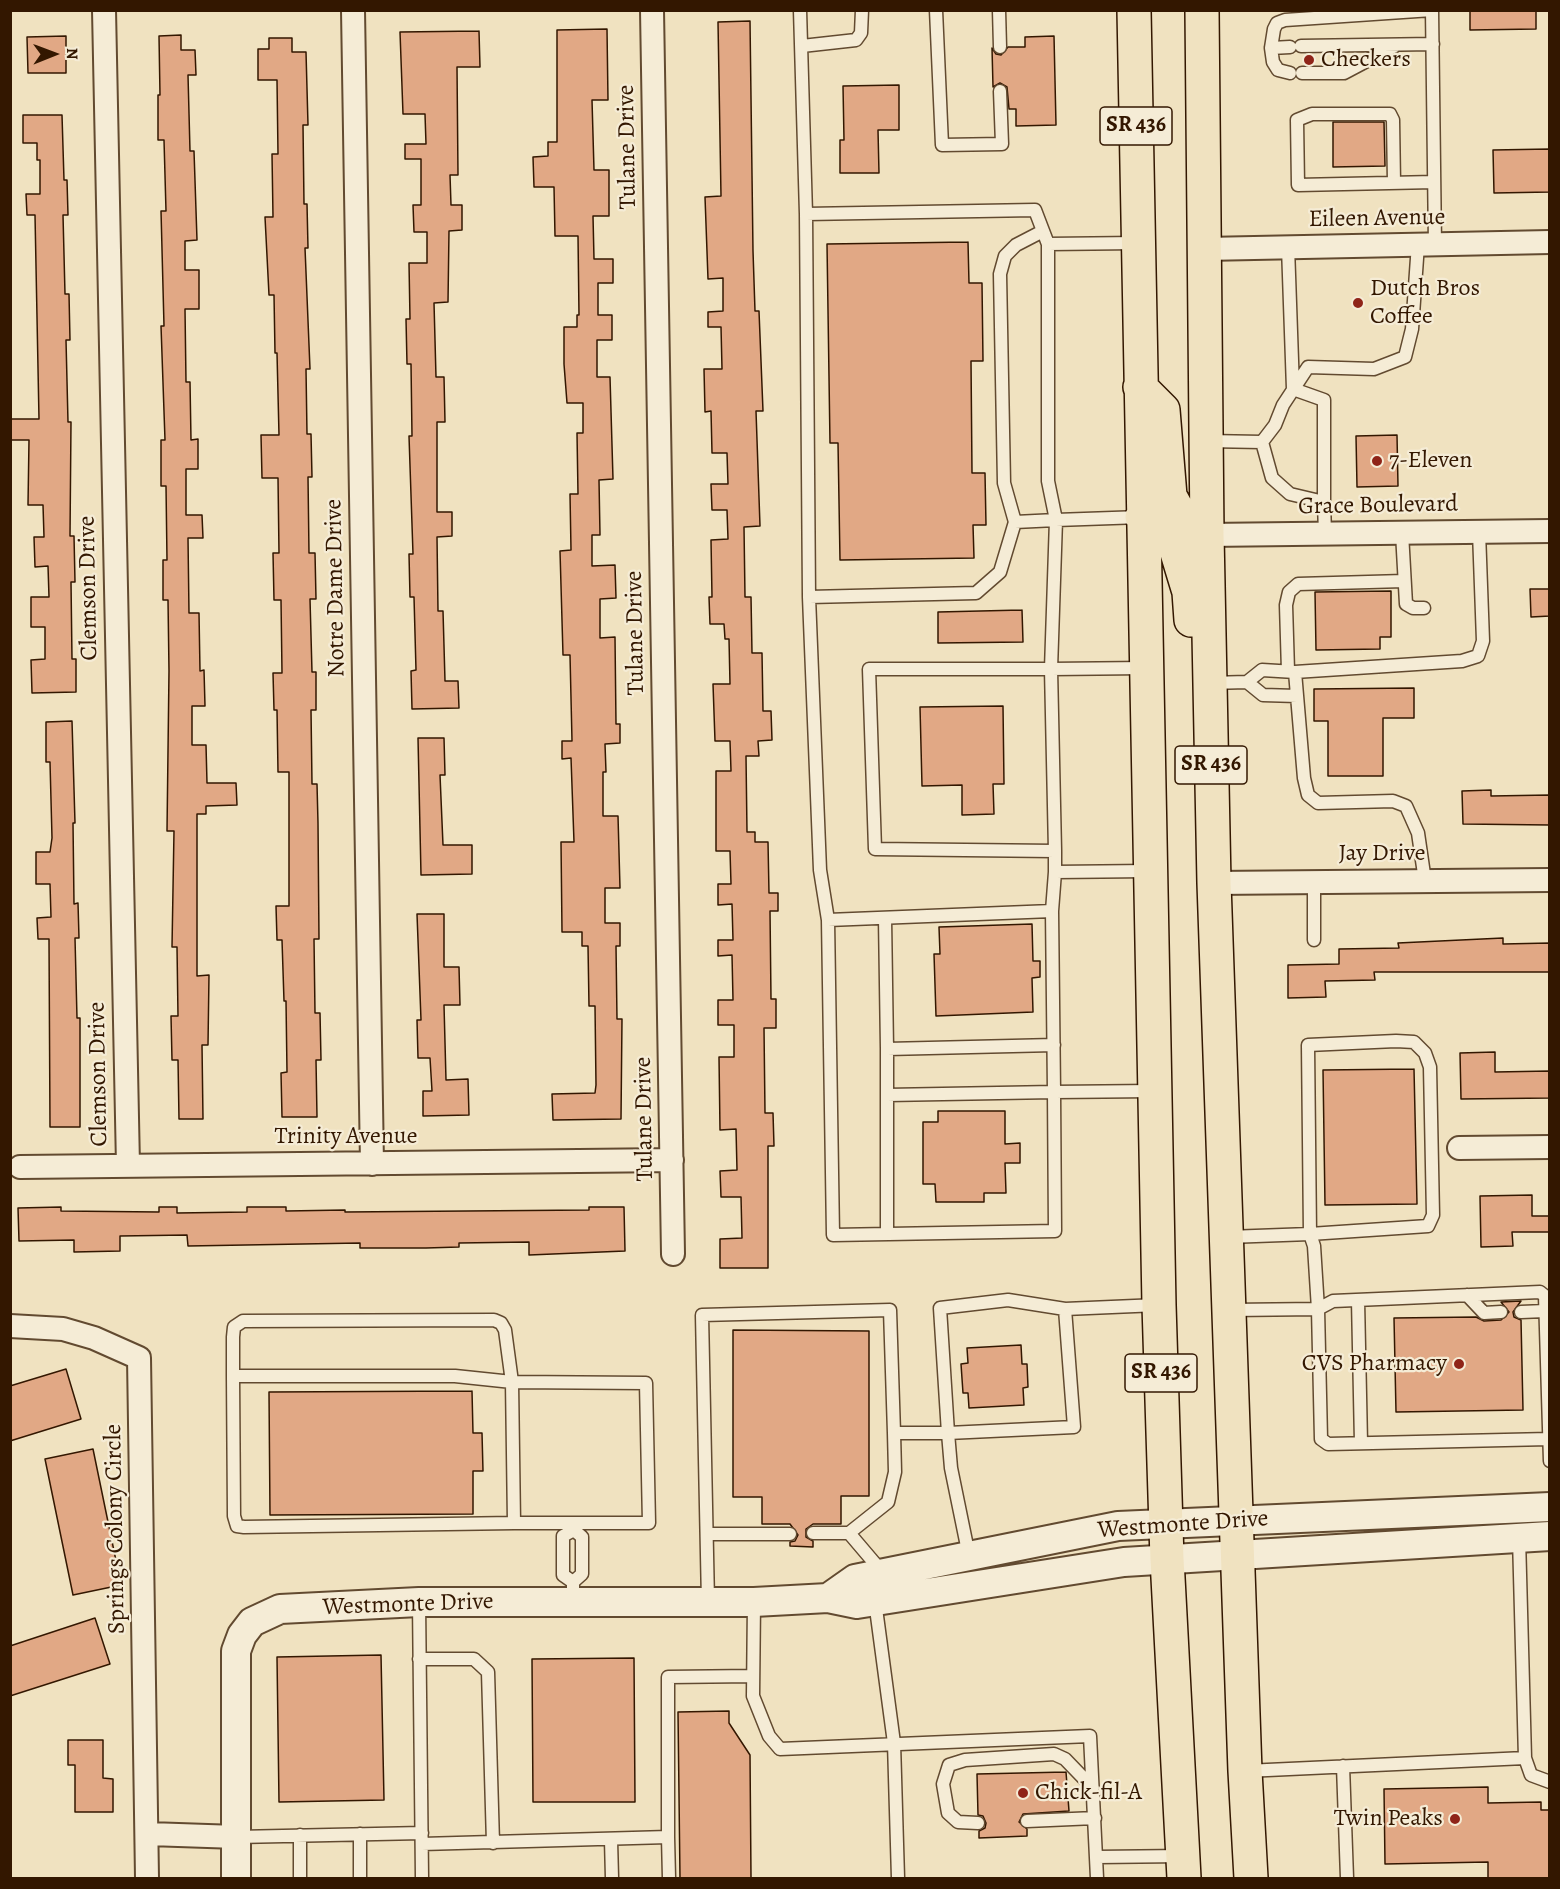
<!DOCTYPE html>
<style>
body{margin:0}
#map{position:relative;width:1560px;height:1889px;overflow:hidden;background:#f0e2c0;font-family:Alegreya,serif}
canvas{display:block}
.frame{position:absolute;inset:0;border:12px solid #331700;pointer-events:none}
.north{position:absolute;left:24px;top:24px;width:60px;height:60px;-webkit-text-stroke:4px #f5ecd6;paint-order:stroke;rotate:89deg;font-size:16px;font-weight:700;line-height:24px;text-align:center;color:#331700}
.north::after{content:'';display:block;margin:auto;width:21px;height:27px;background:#331700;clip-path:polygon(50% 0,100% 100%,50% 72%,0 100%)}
</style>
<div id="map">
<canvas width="1560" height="1889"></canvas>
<div class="frame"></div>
<div class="north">N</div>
</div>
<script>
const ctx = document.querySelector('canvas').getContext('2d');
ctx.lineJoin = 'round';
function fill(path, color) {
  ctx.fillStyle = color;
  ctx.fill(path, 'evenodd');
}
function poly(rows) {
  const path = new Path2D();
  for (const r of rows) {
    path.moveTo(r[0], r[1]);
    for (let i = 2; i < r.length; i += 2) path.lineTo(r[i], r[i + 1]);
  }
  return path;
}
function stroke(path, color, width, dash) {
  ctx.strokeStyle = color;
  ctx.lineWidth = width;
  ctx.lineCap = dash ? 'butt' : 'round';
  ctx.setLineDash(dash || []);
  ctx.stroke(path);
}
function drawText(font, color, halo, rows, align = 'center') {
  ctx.font = font + ' Alegreya,serif';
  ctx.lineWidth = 4.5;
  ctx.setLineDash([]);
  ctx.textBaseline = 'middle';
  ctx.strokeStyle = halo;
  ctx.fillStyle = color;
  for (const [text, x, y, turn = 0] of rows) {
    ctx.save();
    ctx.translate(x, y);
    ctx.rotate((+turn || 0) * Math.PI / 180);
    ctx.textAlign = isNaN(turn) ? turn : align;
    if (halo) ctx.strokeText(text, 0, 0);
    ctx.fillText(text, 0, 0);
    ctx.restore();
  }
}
const building = poly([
 [1470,10,1536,10,1536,29,1470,30,1470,10],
 [750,21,753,251,755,311,759,311,763,411,756,411,760,526,744,527,745,597,751,597,752,653,762,653,763,711,771,711,772,740,758,741,759,756,746,756,747,832,755,832,755,842,768,842,769,893,778,893,778,911,770,911,771,999,776,999,776,1028,764,1028,765,1113,773,1113,774,1146,768,1146,768,1268,720,1268,720,1239,742,1238,741,1197,721,1197,720,1171,737,1170,736,1129,720,1130,719,1057,734,1057,734,1025,718,1025,718,1000,733,1000,732,955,718,956,718,940,733,940,732,904,718,905,718,884,731,884,730,851,716,851,716,771,731,771,730,741,715,741,713,684,730,684,729,639,725,639,724,624,710,624,709,597,712,597,711,540,728,539,727,510,712,510,711,484,728,484,727,453,712,453,711,411,705,412,704,369,722,369,721,327,708,327,708,312,723,311,723,278,708,279,705,197,721,196,718,22,750,21],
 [607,29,608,100,592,100,594,170,609,170,609,216,593,216,594,259,613,259,613,283,598,283,598,315,612,315,612,340,597,340,597,377,610,377,613,479,599,480,600,535,592,535,592,566,615,565,616,598,600,599,600,638,615,637,616,724,620,724,620,743,605,744,606,772,603,772,603,816,618,816,620,888,605,888,605,923,620,923,620,946,616,946,617,1019,622,1019,621,1119,553,1120,552,1094,595,1093,596,1085,595,1006,589,1006,588,946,582,946,582,932,562,932,561,842,574,842,571,758,562,759,562,741,572,741,570,655,563,655,560,551,571,550,570,494,578,494,577,433,583,433,583,403,567,403,564,364,564,327,577,327,577,315,579,315,578,236,555,236,554,187,534,187,533,157,548,156,548,142,557,142,557,30,607,29],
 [479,31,480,67,457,67,458,175,450,175,451,205,462,205,462,230,449,231,448,302,434,303,436,377,444,377,445,422,437,422,437,512,452,512,452,536,437,537,438,611,443,611,445,681,458,681,459,708,412,709,411,671,416,670,414,597,410,597,409,554,413,554,409,436,412,436,411,364,407,364,406,319,410,319,409,263,427,263,427,232,414,232,413,205,421,205,421,159,405,159,405,144,426,144,425,114,403,114,400,32,479,31],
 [181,35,181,50,195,50,196,75,188,75,190,151,194,151,197,240,185,241,185,270,199,270,199,309,185,309,186,382,190,382,191,440,198,439,198,469,186,469,186,515,202,515,203,538,188,538,189,613,199,613,200,671,204,670,205,706,192,706,192,745,206,745,207,783,236,783,237,805,206,806,206,814,197,814,197,976,209,975,208,1045,202,1045,203,1119,179,1119,178,1060,172,1060,171,1016,178,1016,177,947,172,947,174,831,167,831,169,671,168,600,163,600,163,560,167,560,166,486,161,486,161,440,165,440,161,326,164,326,161,211,166,211,164,140,158,140,158,95,160,95,159,36,181,35],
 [66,36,66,73,28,73,27,37,66,36],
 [1054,36,1056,125,1016,126,1016,109,1009,109,1007,87,1000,83,993,87,992,48,996,54,1001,55,1008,47,1025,47,1025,37,1054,36],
 [269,38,292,38,292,52,306,52,308,125,303,125,304,204,307,204,308,248,305,248,310,369,306,369,307,434,311,434,312,477,308,477,309,553,315,553,316,599,310,599,312,672,316,672,316,710,311,710,312,784,317,784,318,823,319,939,314,939,315,1013,320,1013,321,1060,316,1060,317,1117,282,1117,281,1073,287,1072,286,1001,284,1001,282,940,277,940,276,906,289,906,289,772,278,772,277,710,274,710,273,673,282,673,281,600,274,600,273,553,279,553,278,478,262,478,261,435,279,435,277,353,275,353,274,295,269,295,265,217,273,217,272,154,278,154,277,80,258,80,258,49,269,49,269,38],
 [899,85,899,130,878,130,879,173,840,173,840,140,844,140,843,86,899,85],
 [23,115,62,115,64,180,67,180,68,215,63,215,65,294,69,294,70,340,66,340,68,422,71,422,70,536,74,536,75,582,71,582,72,659,76,659,76,692,32,693,31,660,45,659,45,627,31,627,31,597,49,597,48,566,35,567,34,537,44,537,43,505,28,505,29,440,10,440,10,419,39,419,35,215,27,215,26,194,40,194,40,160,37,160,37,143,23,143,23,115],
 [1333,122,1384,122,1385,166,1333,167,1333,122],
 [1550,149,1550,192,1494,193,1493,150,1550,149],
 [968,242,969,283,982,283,983,361,971,361,972,473,985,473,986,525,973,525,974,558,840,560,838,443,830,443,827,244,968,242],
 [1397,435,1398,486,1357,487,1356,436,1397,435],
 [1530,589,1550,589,1550,616,1531,617,1530,589],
 [1391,591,1391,637,1380,637,1380,649,1316,650,1315,592,1391,591],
 [1022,610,1023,642,938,643,938,612,1022,610],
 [1414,688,1414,718,1383,718,1383,776,1328,776,1328,721,1314,721,1314,689,1414,688],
 [1003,706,1004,784,993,784,994,814,962,815,962,785,922,786,920,707,1003,706],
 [72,721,75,823,73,823,74,904,78,903,79,938,75,938,77,1018,80,1018,80,1127,50,1127,49,939,38,939,37,918,51,917,50,884,36,884,36,852,50,852,52,838,50,762,46,762,46,722,72,721],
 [418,738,444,738,445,775,440,775,443,845,472,845,472,874,421,875,418,738],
 [1491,790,1491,796,1550,795,1550,825,1463,824,1462,791,1491,790],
 [417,914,444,914,444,967,459,967,460,1005,444,1005,446,1080,468,1079,469,1115,423,1116,423,1091,432,1091,430,1058,418,1058,417,1020,421,1020,417,914],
 [1032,924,1033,961,1040,961,1040,977,1032,978,1033,1012,936,1016,934,954,940,954,939,927,1032,924],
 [1503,938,1503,944,1550,943,1550,972,1374,972,1375,980,1325,981,1326,997,1288,998,1288,965,1339,964,1339,949,1399,948,1398,943,1503,938],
 [1495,1052,1495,1072,1550,1071,1550,1098,1461,1099,1460,1053,1495,1052],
 [1414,1069,1417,1204,1325,1205,1323,1070,1414,1069],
 [938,1111,1005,1111,1005,1144,1020,1143,1020,1163,1005,1163,1006,1193,984,1193,984,1202,936,1202,935,1184,923,1184,923,1122,938,1122,938,1111],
 [1532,1195,1532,1216,1550,1216,1550,1232,1512,1232,1513,1246,1481,1247,1480,1196,1532,1195],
 [61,1207,61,1211,159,1212,159,1207,177,1207,177,1213,247,1212,247,1207,286,1207,286,1211,345,1210,345,1212,589,1210,589,1207,624,1207,625,1251,529,1255,529,1242,459,1243,459,1247,426,1248,360,1248,360,1243,188,1246,187,1235,120,1236,120,1251,74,1252,74,1240,19,1241,18,1208,61,1207],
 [1521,1301,1513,1312,1514,1317,1521,1320,1523,1410,1396,1412,1394,1318,1476,1317,1484,1321,1501,1320,1509,1312,1501,1302,1521,1301],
 [733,1330,869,1331,869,1496,841,1496,841,1524,813,1524,806,1529,806,1537,813,1541,813,1547,790,1546,790,1542,795,1541,798,1535,790,1524,762,1524,762,1497,733,1497,733,1330],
 [1021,1345,1022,1364,1027,1364,1028,1387,1023,1388,1024,1405,969,1408,968,1393,963,1393,961,1364,968,1363,967,1348,1021,1345],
 [66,1369,81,1419,10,1441,10,1386,66,1369],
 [472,1391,473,1433,482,1433,483,1471,473,1471,473,1514,270,1515,269,1392,472,1391],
 [93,1449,121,1585,73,1595,45,1459,93,1449],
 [95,1618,110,1664,10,1696,10,1646,95,1618],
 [381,1655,384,1800,279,1802,277,1657,381,1655],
 [634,1658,635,1802,533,1802,532,1659,634,1658],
 [729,1711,729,1723,750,1755,751,1878,680,1878,678,1712,729,1711],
 [68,1740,103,1740,103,1778,113,1779,113,1812,75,1812,75,1765,68,1765,68,1740],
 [1066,1772,1069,1811,1023,1814,1019,1822,1027,1829,1027,1836,979,1838,979,1831,985,1828,986,1823,983,1816,978,1815,977,1774,1066,1772],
 [1488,1787,1488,1803,1541,1802,1541,1810,1550,1810,1550,1878,1488,1878,1488,1862,1385,1864,1384,1789,1488,1787]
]);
fill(building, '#e1a885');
stroke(building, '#331700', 1.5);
const service = poly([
 [800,10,806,214],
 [936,10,942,145,1002,144,1000,91],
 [999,10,1000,47],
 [802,46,856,40,861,33,862,10],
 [1301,46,1433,44],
 [1271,48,1290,47],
 [1290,73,1278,70,1273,62,1271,48,1274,29,1277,23,1285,20,1432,10,1435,245],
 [1302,73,1344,73,1395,46],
 [1394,183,1393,120,1390,114,1312,114,1297,120,1298,185,1434,182],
 [1048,244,1035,210,806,214,809,597,976,593,1000,572,1015,522,1056,520,1048,481,1048,244,1137,243],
 [1288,247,1293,389,1324,400,1324,502],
 [1207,441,1262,442,1272,478,1290,494,1324,502,1325,534],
 [1262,442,1275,425,1283,405,1308,367,1374,369,1405,357,1412,329,1418,244],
 [1141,517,1056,520,1051,669,1145,668],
 [1015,522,1004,483,1000,274,1005,256,1016,245,1043,231],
 [1402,533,1406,604,1413,608,1424,608],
 [809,597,820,870,828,920],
 [1288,671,1286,605,1289,592,1298,584,1404,581],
 [1295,672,1304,778,1308,795,1318,803,1393,801,1406,806,1418,833,1425,881],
 [1247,682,1263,695,1297,696],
 [1210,683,1247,682,1262,670,1295,672,1462,661,1478,656,1483,641,1479,532],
 [1055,851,875,849,869,669,1051,669,1055,851,1055,872,1148,871],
 [1055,872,1052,911,828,920,833,1235,1055,1231,1054,1092,1153,1091],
 [885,918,887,1049],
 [1314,940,1314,882],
 [887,1095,1054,1092,1052,911],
 [887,1234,887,1049,1054,1045],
 [1228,1237,1310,1234,1308,1045,1396,1041,1414,1042,1425,1053,1430,1067,1433,1215,1428,1226,1310,1234,1314,1246,1318,1309,1321,1439,1328,1444,1549,1439],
 [1467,1295,1484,1313,1501,1312],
 [1358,1300,1361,1443],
 [1065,1309,1158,1305],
 [1231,1310,1318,1309,1333,1301,1540,1292,1545,1296,1550,1461],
 [1521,1312,1545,1311],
 [233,1376,455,1376,512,1382,505,1330,501,1323,494,1320,243,1321,234,1327,233,1337,233,1376,234,1516,237,1526,244,1527,514,1523],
 [813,1533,849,1533],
 [707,1534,790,1534],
 [883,1573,849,1533,888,1502,895,1472,894,1433],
 [573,1582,563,1575,563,1536,574,1530,574,1523,649,1523,646,1383,512,1382,514,1523,574,1523],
 [573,1590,573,1582,582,1574,582,1537,574,1530],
 [875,1601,894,1743,898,1878],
 [419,1602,422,1878],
 [708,1602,702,1315,890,1310,894,1433,948,1433,1074,1427,1065,1309,1008,1300,940,1308,948,1433,951,1468,969,1556],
 [754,1602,753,1696,769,1736,780,1749,1090,1736,1097,1878],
 [419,1659,474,1659,488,1672,493,1843],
 [1525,1758,1531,1775,1550,1782],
 [1343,1766,1347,1878],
 [1246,1771,1525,1758,1519,1538],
 [1027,1821,1095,1818],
 [978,1823,958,1822,948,1813,943,1784,949,1765,965,1760,1054,1754,1065,1759,1093,1788],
 [360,1834,360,1878],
 [300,1835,300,1878],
 [237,1837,422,1833],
 [668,1837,669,1878],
 [611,1840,612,1878],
 [422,1844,668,1837,668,1677,753,1676],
 [1097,1857,1183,1856]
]);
const minor = poly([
 [104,10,128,1165],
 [353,10,372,1164],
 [652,10,673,1254],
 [1205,249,1550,242],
 [1207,535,1550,531],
 [1214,883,1550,880],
 [1459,1148,1550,1147],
 [20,1167,672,1160],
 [10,1326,63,1329,94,1338,139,1358,147,1878],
 [149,1834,237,1837]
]);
const tertiary = poly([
 [828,1598,855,1579,1118,1526,1550,1507],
 [236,1878,236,1651,242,1635,252,1622,280,1609,419,1602,754,1602,828,1598,857,1604,1124,1562,1550,1536]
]);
const primary = poly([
 [1134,10,1159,1305,1167,1559,1184,1878],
 [1202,10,1207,535,1214,883,1245,1771,1251,1878],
 [1140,387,1163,410,1170,496,1183,520,1207,535],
 [1142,517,1175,546,1189,592,1191,620]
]);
stroke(service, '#624a30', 15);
stroke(minor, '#624a30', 26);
stroke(tertiary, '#624a30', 32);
stroke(primary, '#331700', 36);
stroke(service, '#f5ecd6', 12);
stroke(minor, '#f5ecd6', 22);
stroke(tertiary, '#f5ecd6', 28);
stroke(primary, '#f0e2c0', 33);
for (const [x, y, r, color] of [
 [1309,60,6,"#8f2418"],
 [1358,303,6,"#8f2418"],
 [1377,461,6,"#8f2418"],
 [1459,1364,6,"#8f2418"],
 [1023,1793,6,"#8f2418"],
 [1455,1819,6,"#8f2418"]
]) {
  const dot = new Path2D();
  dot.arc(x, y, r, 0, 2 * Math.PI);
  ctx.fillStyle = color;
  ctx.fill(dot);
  stroke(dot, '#f5ecd6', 2);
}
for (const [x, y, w] of [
 [1136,126,72],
 [1211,765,72],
 [1161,1373,72]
]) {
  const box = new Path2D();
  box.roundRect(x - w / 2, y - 19, w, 38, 4.5);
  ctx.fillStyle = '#f5ecd6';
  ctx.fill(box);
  stroke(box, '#331700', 1.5);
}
drawText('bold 22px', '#331700', null, [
 ["SR 436",1136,126],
 ["SR 436",1211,765],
 ["SR 436",1161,1373]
]);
drawText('24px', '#331700', '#f5ecd6', [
 ["Checkers",1321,60],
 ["Dutch Bros",1370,289],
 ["Coffee",1370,317],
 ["7-Eleven",1389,461],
 ["CVS Pharmacy",1447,1364,"right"],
 ["Chick-fil-A",1035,1793],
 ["Twin Peaks",1443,1819,"right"]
], 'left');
drawText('24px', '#331700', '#f5ecd6', [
 ["Tulane Drive",628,147,-91],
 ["Eileen Avenue",1377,219,-1],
 ["Grace Boulevard",1378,506,-1],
 ["Clemson Drive",89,588,-91],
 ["Notre Dame Drive",336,588,-91],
 ["Tulane Drive",636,633,-91],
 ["Jay Drive",1382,854],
 ["Clemson Drive",99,1074,-91],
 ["Tulane Drive",645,1119,-91],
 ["Trinity Avenue",346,1137],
 ["Westmonte Drive",1183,1525,-4],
 ["Springs Colony Circle",116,1529,-91],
 ["Westmonte Drive",408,1605,-2]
]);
</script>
